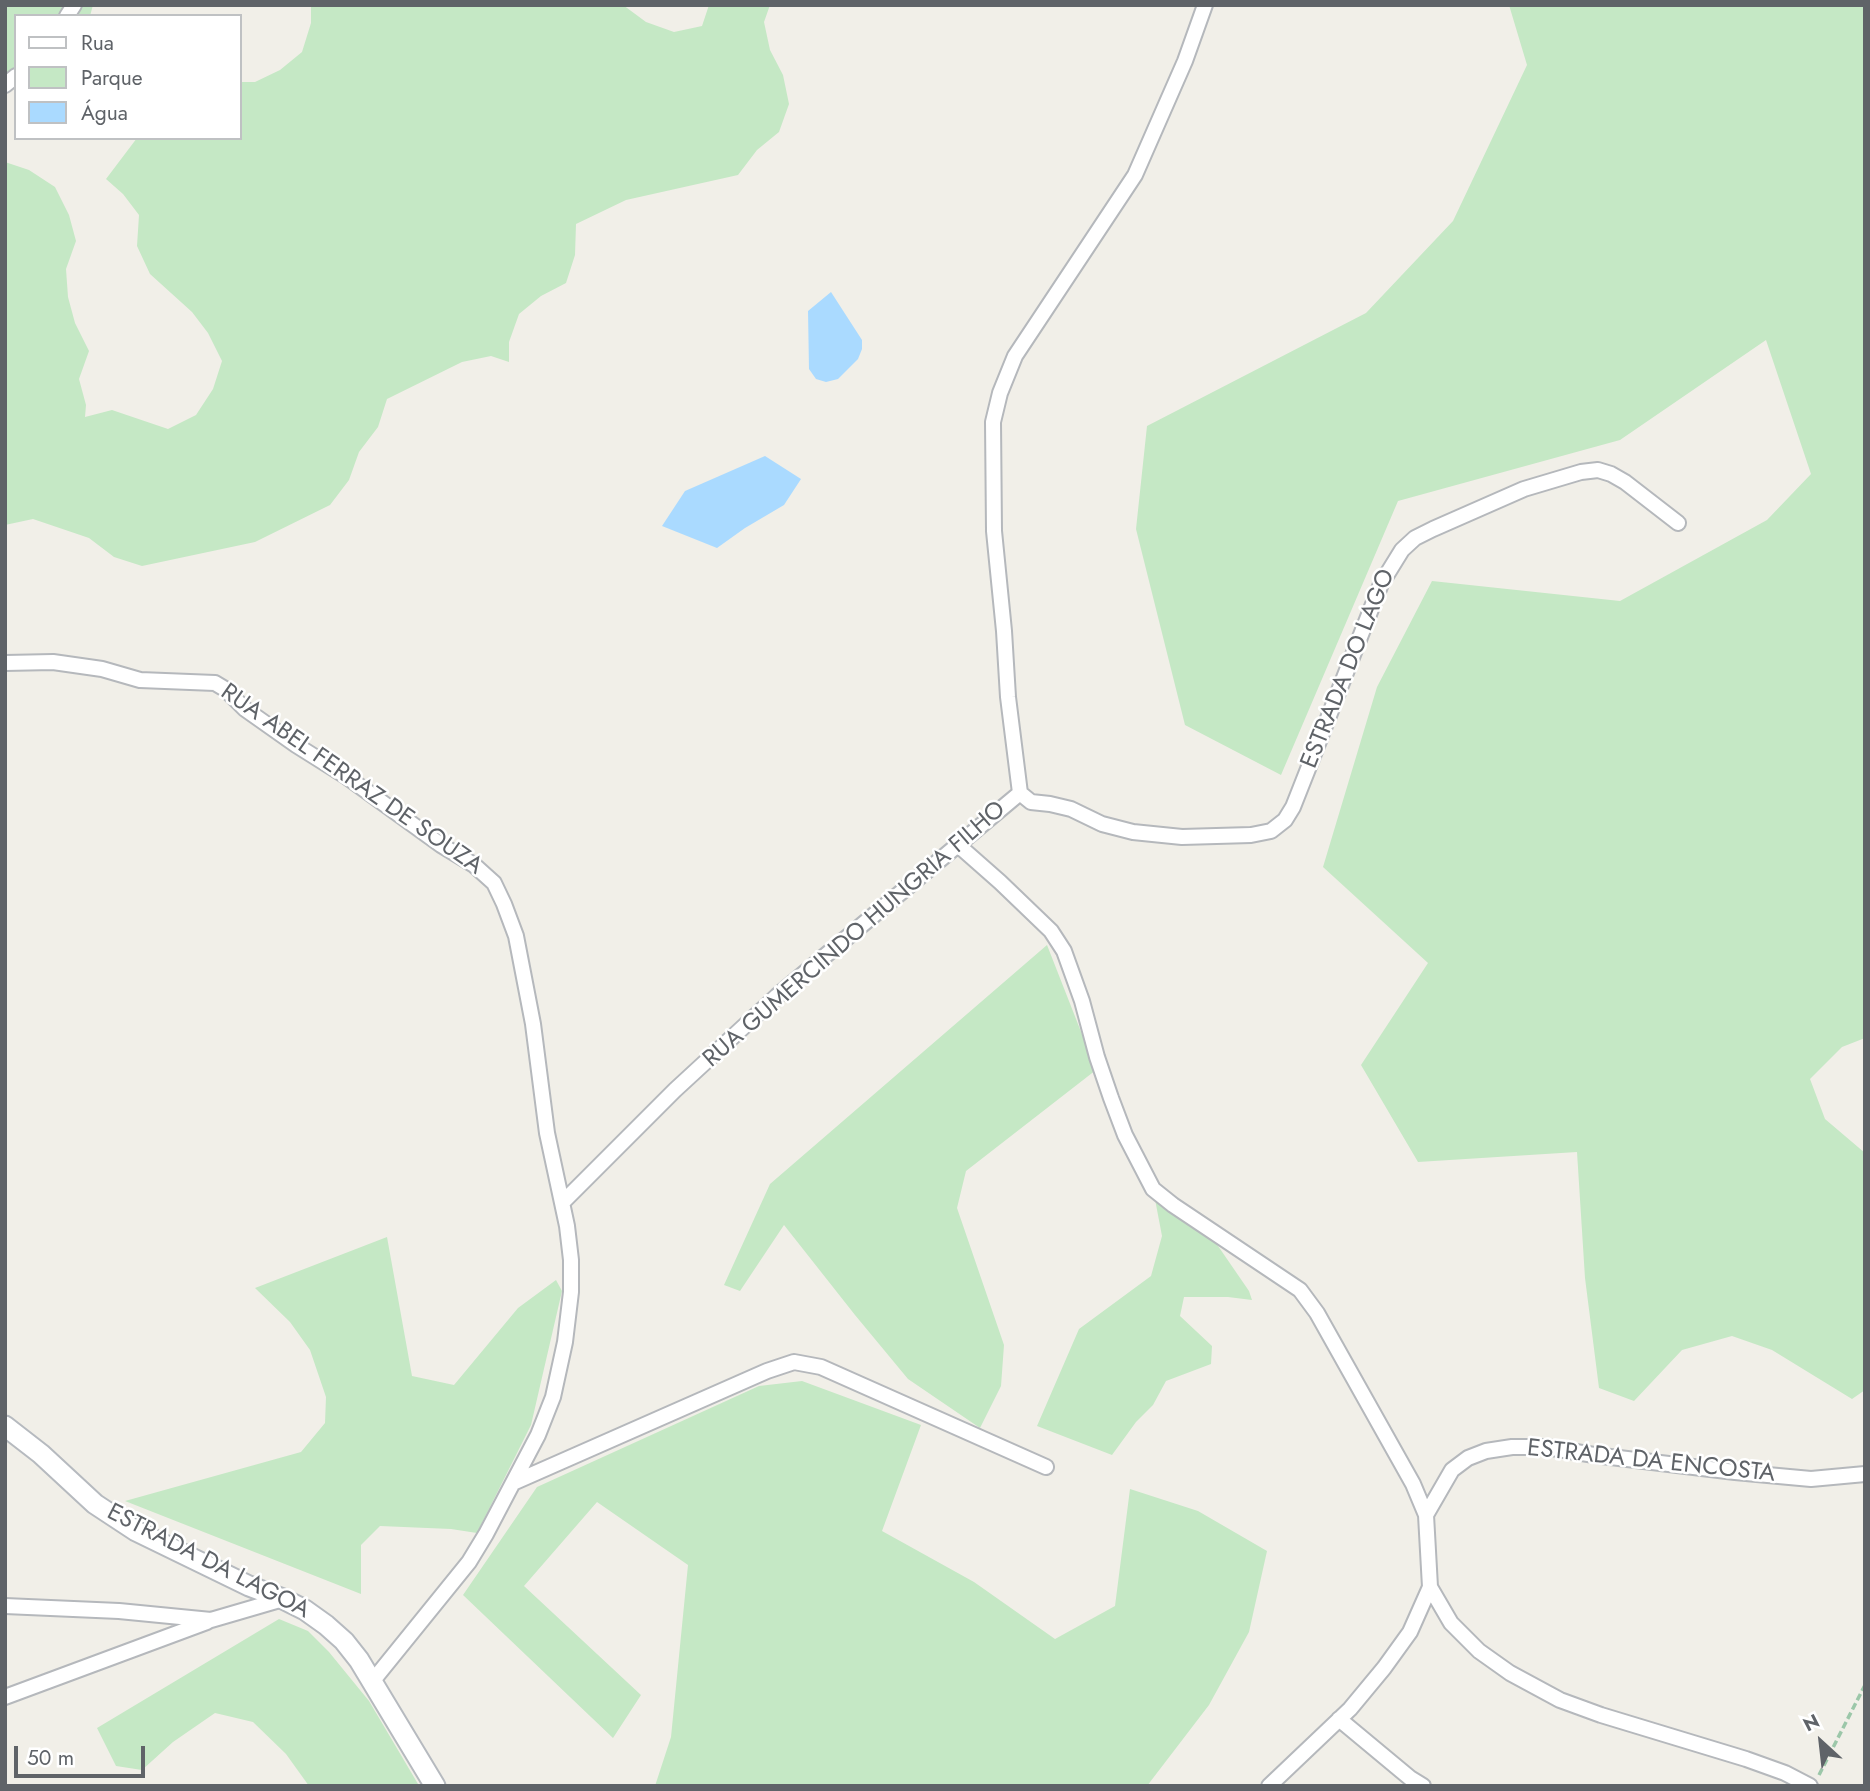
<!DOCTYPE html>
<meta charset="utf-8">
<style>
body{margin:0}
#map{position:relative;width:1870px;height:1791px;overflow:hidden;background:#f1efe8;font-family:Jost,sans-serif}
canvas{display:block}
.frame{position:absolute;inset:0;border:7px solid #5f6368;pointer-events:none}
.legend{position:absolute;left:14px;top:14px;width:228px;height:126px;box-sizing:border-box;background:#fff;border:2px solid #bfc1c3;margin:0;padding:9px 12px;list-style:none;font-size:21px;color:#5f6368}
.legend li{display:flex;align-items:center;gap:14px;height:35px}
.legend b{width:35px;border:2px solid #bfc1c3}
.north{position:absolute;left:1786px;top:1707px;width:70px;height:70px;-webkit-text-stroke:5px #fff;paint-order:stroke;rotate:333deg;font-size:19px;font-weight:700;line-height:28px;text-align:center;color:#5f6368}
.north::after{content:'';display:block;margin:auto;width:24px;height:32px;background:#5f6368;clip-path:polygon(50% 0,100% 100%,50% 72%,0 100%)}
.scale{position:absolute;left:14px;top:1746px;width:131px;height:32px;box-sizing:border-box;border:4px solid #5f6368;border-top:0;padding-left:9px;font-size:21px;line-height:24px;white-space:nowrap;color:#5f6368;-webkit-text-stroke:5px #fff;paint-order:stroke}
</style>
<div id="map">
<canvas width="1870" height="1791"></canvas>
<div class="frame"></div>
<ul class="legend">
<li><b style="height:9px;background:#fff"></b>Rua</li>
<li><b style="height:19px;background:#c5e8c5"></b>Parque</li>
<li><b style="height:19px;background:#aadaff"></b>Água</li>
</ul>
<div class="north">N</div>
<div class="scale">50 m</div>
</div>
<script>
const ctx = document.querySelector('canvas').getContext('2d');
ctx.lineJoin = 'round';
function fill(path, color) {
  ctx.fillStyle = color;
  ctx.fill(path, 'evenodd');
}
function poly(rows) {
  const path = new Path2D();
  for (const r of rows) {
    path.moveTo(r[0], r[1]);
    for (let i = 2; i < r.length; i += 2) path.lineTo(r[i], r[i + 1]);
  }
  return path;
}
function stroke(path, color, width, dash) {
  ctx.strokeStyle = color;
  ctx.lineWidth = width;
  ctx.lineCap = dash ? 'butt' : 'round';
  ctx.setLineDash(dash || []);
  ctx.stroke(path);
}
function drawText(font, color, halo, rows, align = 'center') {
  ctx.font = font + ' Jost,sans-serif';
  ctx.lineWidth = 5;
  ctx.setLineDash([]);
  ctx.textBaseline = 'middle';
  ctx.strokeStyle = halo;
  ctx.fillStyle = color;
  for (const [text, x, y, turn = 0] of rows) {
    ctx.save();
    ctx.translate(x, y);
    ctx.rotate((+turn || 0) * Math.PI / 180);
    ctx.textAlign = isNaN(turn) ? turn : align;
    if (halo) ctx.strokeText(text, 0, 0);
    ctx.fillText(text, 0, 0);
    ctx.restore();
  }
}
fill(poly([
 [5,5,93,5,90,16,16,16,16,78,5,87],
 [311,5,623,5,646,22,674,32,702,26,709,5,770,5,764,22,770,50,783,75,789,104,779,132,757,150,738,175,626,200,576,224,575,255,566,283,541,296,519,314,509,342,509,362,491,356,462,362,387,399,378,427,359,452,349,480,330,505,255,542,142,566,114,557,89,538,33,519,5,525,5,162,29,170,55,187,69,215,76,241,66,269,68,297,75,323,89,351,79,379,86,405,85,417,112,410,168,429,196,415,213,389,222,361,208,333,192,312,150,274,137,246,139,215,123,194,106,179,137,138,240,138,240,82,255,82,280,70,302,52,311,23],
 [1509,5,1865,5,1865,1038,1842,1047,1810,1079,1825,1119,1865,1153,1865,1390,1852,1399,1772,1350,1732,1336,1682,1350,1634,1401,1599,1388,1585,1278,1577,1152,1418,1162,1361,1065,1428,963,1323,867,1377,687,1432,581,1620,601,1767,520,1811,474,1766,340,1620,440,1398,501,1281,775,1185,725,1136,529,1147,426,1366,313,1453,221,1527,65],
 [1047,945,1096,1070,966,1171,957,1208,1004,1345,1001,1386,980,1428,908,1379,855,1315,784,1225,740,1291,724,1285,770,1184],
 [1154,1194,1216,1243,1249,1291,1252,1300,1228,1297,1184,1297,1180,1316,1212,1346,1211,1364,1166,1381,1153,1405,1136,1422,1112,1455,1037,1426,1079,1329,1151,1276,1162,1236],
 [387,1237,412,1376,454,1385,518,1308,556,1280,562,1291,531,1425,477,1533,451,1529,380,1526,361,1545,361,1594,125,1501,301,1452,325,1423,326,1397,310,1350,290,1322,255,1288],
 [802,1381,921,1425,882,1531,974,1582,1055,1639,1115,1606,1130,1489,1198,1511,1267,1551,1249,1632,1209,1705,1147,1786,655,1786,671,1737,688,1565,597,1502,524,1586,641,1695,613,1738,463,1595,537,1487,759,1386],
 [279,1619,308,1631,329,1652,369,1701,418,1784,417,1786,309,1786,286,1754,253,1722,215,1713,173,1742,142,1770,116,1766,97,1728]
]), '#c5e8c5');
fill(poly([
 [831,292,862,340,862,349,858,359,838,379,826,382,816,379,809,369,808,311],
 [765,456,801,479,784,505,745,528,717,548,662,526,685,491]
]), '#aadaff');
const street = poly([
 [67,16,74,5],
 [5,85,16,76],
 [5,663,53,662,102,669,140,680,215,683,225,689,245,709,296,745,347,777,441,845,474,865,494,883,504,904,516,936,533,1024,547,1133,567,1226,571,1260,571,1292,565,1342,553,1397,538,1435,486,1534,469,1562,371,1683],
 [1020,793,1031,802,1050,804,1071,809,1102,824,1133,832,1182,837,1251,835,1271,831,1285,820,1293,807,1381,584,1402,550,1415,538,1433,529,1524,489,1581,472,1598,470,1611,474,1625,482,1678,523],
 [1020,793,1008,697,1004,631,994,531,993,422,1000,393,1015,356,1135,175,1185,61,1205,5],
 [958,845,1000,882,1051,931,1064,951,1082,1001,1097,1057,1111,1098,1125,1135,1153,1189,1173,1205,1300,1290,1317,1313,1413,1484,1426,1515,1430,1587,1451,1623,1479,1651,1510,1673,1560,1700,1601,1715,1746,1759,1785,1773,1810,1786],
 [562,1203,675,1090,777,996,1020,793],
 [515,1482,767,1371,794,1362,821,1367,1046,1467],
 [1426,1515,1452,1470,1468,1458,1486,1451,1512,1447,1546,1447,1594,1455,1735,1472,1811,1479,1865,1474],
 [5,1606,119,1611,211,1620,283,1599],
 [5,1697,207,1622],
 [1339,1719,1410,1778,1423,1786],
 [1269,1786,1350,1709,1384,1668,1410,1632,1430,1587]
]);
const secondary = poly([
 [5,1426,41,1454,95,1504,136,1531,249,1586,283,1599,305,1610,326,1625,344,1641,359,1660,435,1786]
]);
stroke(street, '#b5b8bc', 18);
stroke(secondary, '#b6babf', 23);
stroke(poly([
 [1819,1775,1865,1685]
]), '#9cc7a9', 3.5, [7, 3.5]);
stroke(street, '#fff', 14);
stroke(secondary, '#fff', 19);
drawText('24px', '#5f6368', '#fff', [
 ["ESTRADA DO LAGO",1349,669,-68],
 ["RUA ABEL FERRAZ DE SOUZA",351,780,35],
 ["RUA GUMERCINDO HUNGRIA FILHO",855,935,-41],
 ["ESTRADA DA ENCOSTA",1651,1462,6],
 ["ESTRADA DA LAGOA",208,1562,27]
]);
</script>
